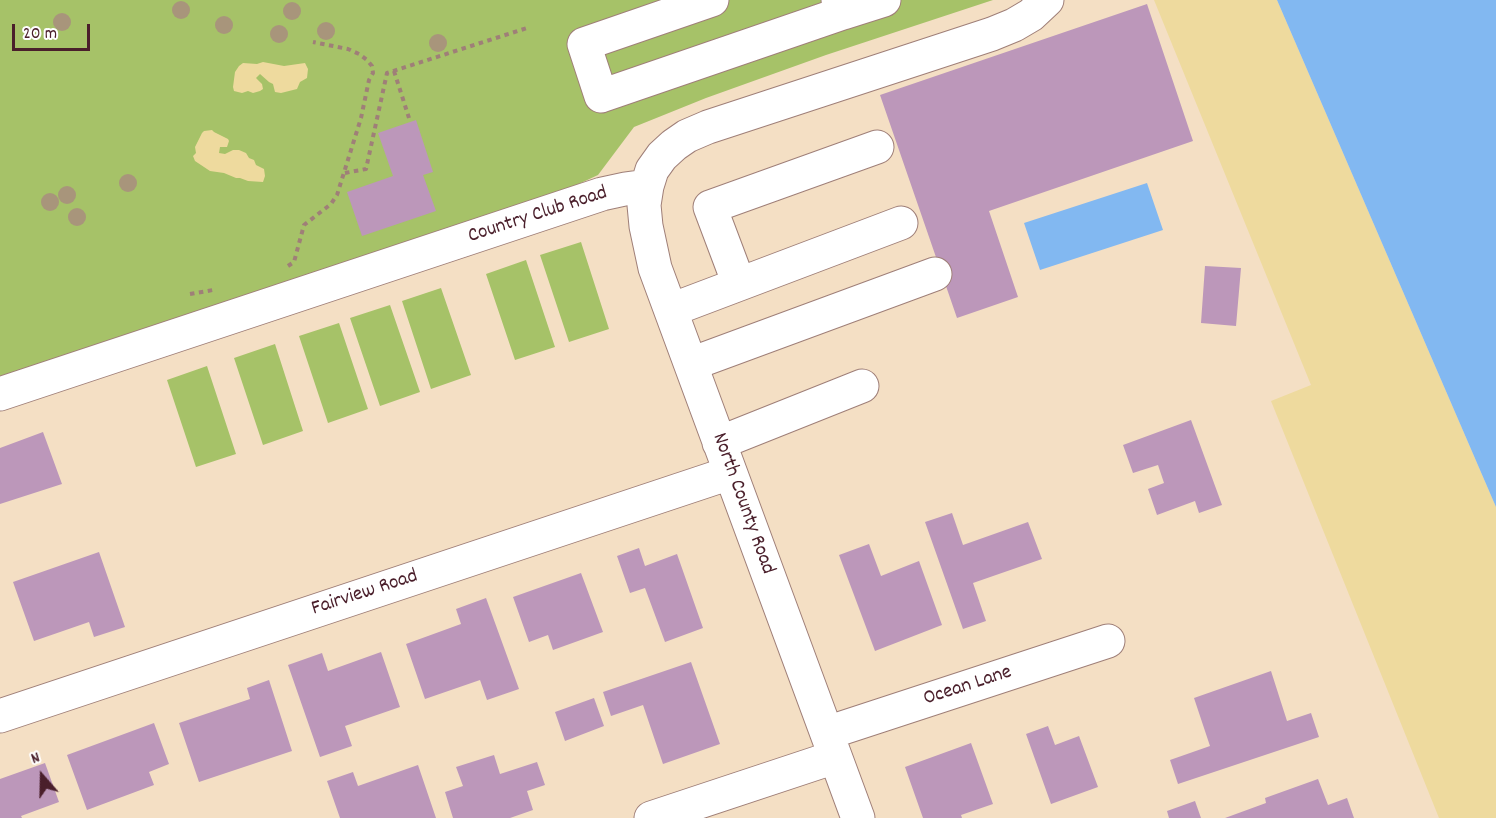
<!DOCTYPE html>
<style>
body{margin:0}
#map{position:relative;width:1496px;height:818px;overflow:hidden;background:#f4dfc4;font-family:Dekko,sans-serif}
canvas{display:block}
.north{position:absolute;left:12px;top:746px;width:60px;height:60px;-webkit-text-stroke:4px #fff;paint-order:stroke;rotate:340deg;font-size:16px;font-weight:700;line-height:24px;text-align:center;color:#4a1f2b}
.north::after{content:'';display:block;margin:auto;width:21px;height:27px;background:#4a1f2b;clip-path:polygon(50% 0,100% 100%,50% 72%,0 100%)}
.scale{position:absolute;left:12px;top:24px;width:78px;height:27px;box-sizing:border-box;border:3px solid #4a1f2b;border-top:0;padding-left:8px;font-size:18px;line-height:21px;white-space:nowrap;color:#4a1f2b;-webkit-text-stroke:4px #fff;paint-order:stroke}
</style>
<div id="map">
<canvas width="1496" height="818"></canvas>
<div class="north">N</div>
<div class="scale">20 m</div>
</div>
<script>
const ctx = document.querySelector('canvas').getContext('2d');
ctx.lineJoin = 'round';
function fill(path, color) {
  ctx.fillStyle = color;
  ctx.fill(path, 'evenodd');
}
function poly(rows) {
  const path = new Path2D();
  for (const r of rows) {
    path.moveTo(r[0], r[1]);
    for (let i = 2; i < r.length; i += 2) path.lineTo(r[i], r[i + 1]);
  }
  return path;
}
function stroke(path, color, width, dash) {
  ctx.strokeStyle = color;
  ctx.lineWidth = width;
  ctx.lineCap = dash ? 'butt' : 'round';
  ctx.setLineDash(dash || []);
  ctx.stroke(path);
}
function drawText(font, color, halo, rows, align = 'center') {
  ctx.font = font + ' Dekko,sans-serif';
  ctx.lineWidth = 5;
  ctx.setLineDash([]);
  ctx.textBaseline = 'middle';
  ctx.strokeStyle = halo;
  ctx.fillStyle = color;
  for (const [text, x, y, turn = 0] of rows) {
    ctx.save();
    ctx.translate(x, y);
    ctx.rotate((+turn || 0) * Math.PI / 180);
    ctx.textAlign = isNaN(turn) ? turn : align;
    if (halo) ctx.strokeText(text, 0, 0);
    ctx.fillText(text, 0, 0);
    ctx.restore();
  }
}
fill(poly([
 [0,0,993,0,826,55,706,98,634,127,598,175,540,202,0,377],
 [581,242,609,329,569,342,540,255],
 [526,260,555,347,515,360,486,274],
 [441,288,471,375,431,389,402,301],
 [390,305,420,392,380,406,350,318],
 [339,323,368,409,328,423,299,336],
 [275,344,303,431,263,445,234,358],
 [207,366,236,454,196,467,167,380]
]), '#a6c268');
fill(poly([
 [1154,0,1277,0,1496,507,1496,818,1439,818,1271,401,1311,385],
 [263,62,284,66,305,63,308,69,307,78,300,82,297,89,281,93,275,92,273,84,269,82,260,74,256,78,262,84,263,89,260,91,253,93,248,91,242,93,234,91,233,87,235,72,239,66,243,63,257,64],
 [212,130,214,132,228,139,229,141,227,147,220,147,219,153,225,154,233,150,239,150,246,153,249,158,254,160,256,165,264,169,265,176,263,182,248,181,240,178,236,178,224,173,210,171,195,161,193,156,196,153,195,147,202,133,204,131]
]), '#eeda9e');
fill(poly([
 [1277,0,1496,0,1496,507],
 [1147,183,1163,230,1040,270,1024,223]
]), '#82b8f1');
fill(poly([
 [1147,4,1193,141,989,211,1018,297,957,318,880,95],
 [416,120,433,172,423,175,436,211,362,236,347,192,393,176,378,133],
 [1205,266,1241,268,1236,326,1201,323],
 [1191,420,1222,505,1199,513,1195,501,1157,515,1148,489,1164,483,1158,465,1133,473,1123,445],
 [43,432,62,484,0,504,0,448],
 [952,513,963,545,1028,522,1042,559,973,583,986,621,963,629,925,522],
 [869,544,881,576,919,561,942,625,875,651,839,555],
 [639,548,645,566,677,554,703,628,665,642,645,588,630,593,617,556],
 [99,552,125,627,94,637,89,622,34,641,13,582],
 [581,573,603,632,553,650,548,635,529,642,513,597],
 [486,598,519,689,487,700,480,680,425,699,406,644,461,624,456,609],
 [381,652,400,707,345,726,352,746,320,757,288,665,322,653,328,671],
 [691,662,720,744,663,764,643,705,611,716,603,692],
 [1271,671,1287,721,1311,713,1319,737,1178,784,1170,760,1210,746,1194,698],
 [269,680,292,751,199,782,179,723,250,699,247,688],
 [594,698,604,726,565,741,555,712],
 [154,723,169,764,149,772,154,785,87,810,67,755],
 [1048,726,1055,745,1079,736,1098,787,1051,804,1026,734],
 [971,743,993,804,961,815,962,818,923,818,905,767],
 [494,755,500,774,537,762,545,785,527,791,533,810,510,818,453,818,445,792,463,786,456,767],
 [45,763,59,802,21,816,22,818,0,818,0,779],
 [418,765,436,818,340,818,327,781,353,772,358,786],
 [1318,779,1328,805,1347,798,1354,818,1225,818,1266,803,1265,798],
 [1195,801,1201,818,1169,818,1167,811]
]), '#bc97ba');
const minor = poly([
 [712,0,584,44,601,96,843,13,838,0],
 [843,13,884,0],
 [739,284,710,207,877,147],
 [671,310,901,223],
 [691,364,935,274],
 [0,394,602,194,625,189,647,186],
 [719,443,862,386],
 [0,716,730,473],
 [827,733,1108,641],
 [651,818,835,757],
 [858,818,655,268,646,226,644,205,647,186,652,170,662,156,674,145,687,136,708,127,992,34,1014,25,1031,15,1047,0]
]);
stroke(minor, '#9f7f78', 35);
stroke(poly([
 [394,71,409,118],
 [345,173,366,169,387,73,527,28],
 [288,266,294,262,304,225,331,204,337,195,361,118,369,80,373,73,372,66,367,60,359,54,348,49,313,42],
 [190,294,213,290]
]), '#9f7f78', 4, [4.5, 4.5]);
stroke(minor, '#fff', 33);
ctx.fillStyle = '#a8957b';
for (const [x, y] of [
 [181,10],
 [292,11],
 [62,22],
 [224,25],
 [326,31],
 [279,34],
 [438,43],
 [128,183],
 [67,195],
 [50,202],
 [77,217]
]) {
  ctx.beginPath();
  ctx.arc(x, y, 9, 0, 2 * Math.PI);
  ctx.fill();
}
drawText('21px', '#4a1f2b', '#fff', [
 ["Country Club Road",538,216,-18],
 ["North County Road",742,504,70],
 ["Fairview Road",365,594,-18],
 ["Ocean Lane",968,687,-18]
]);
</script>
